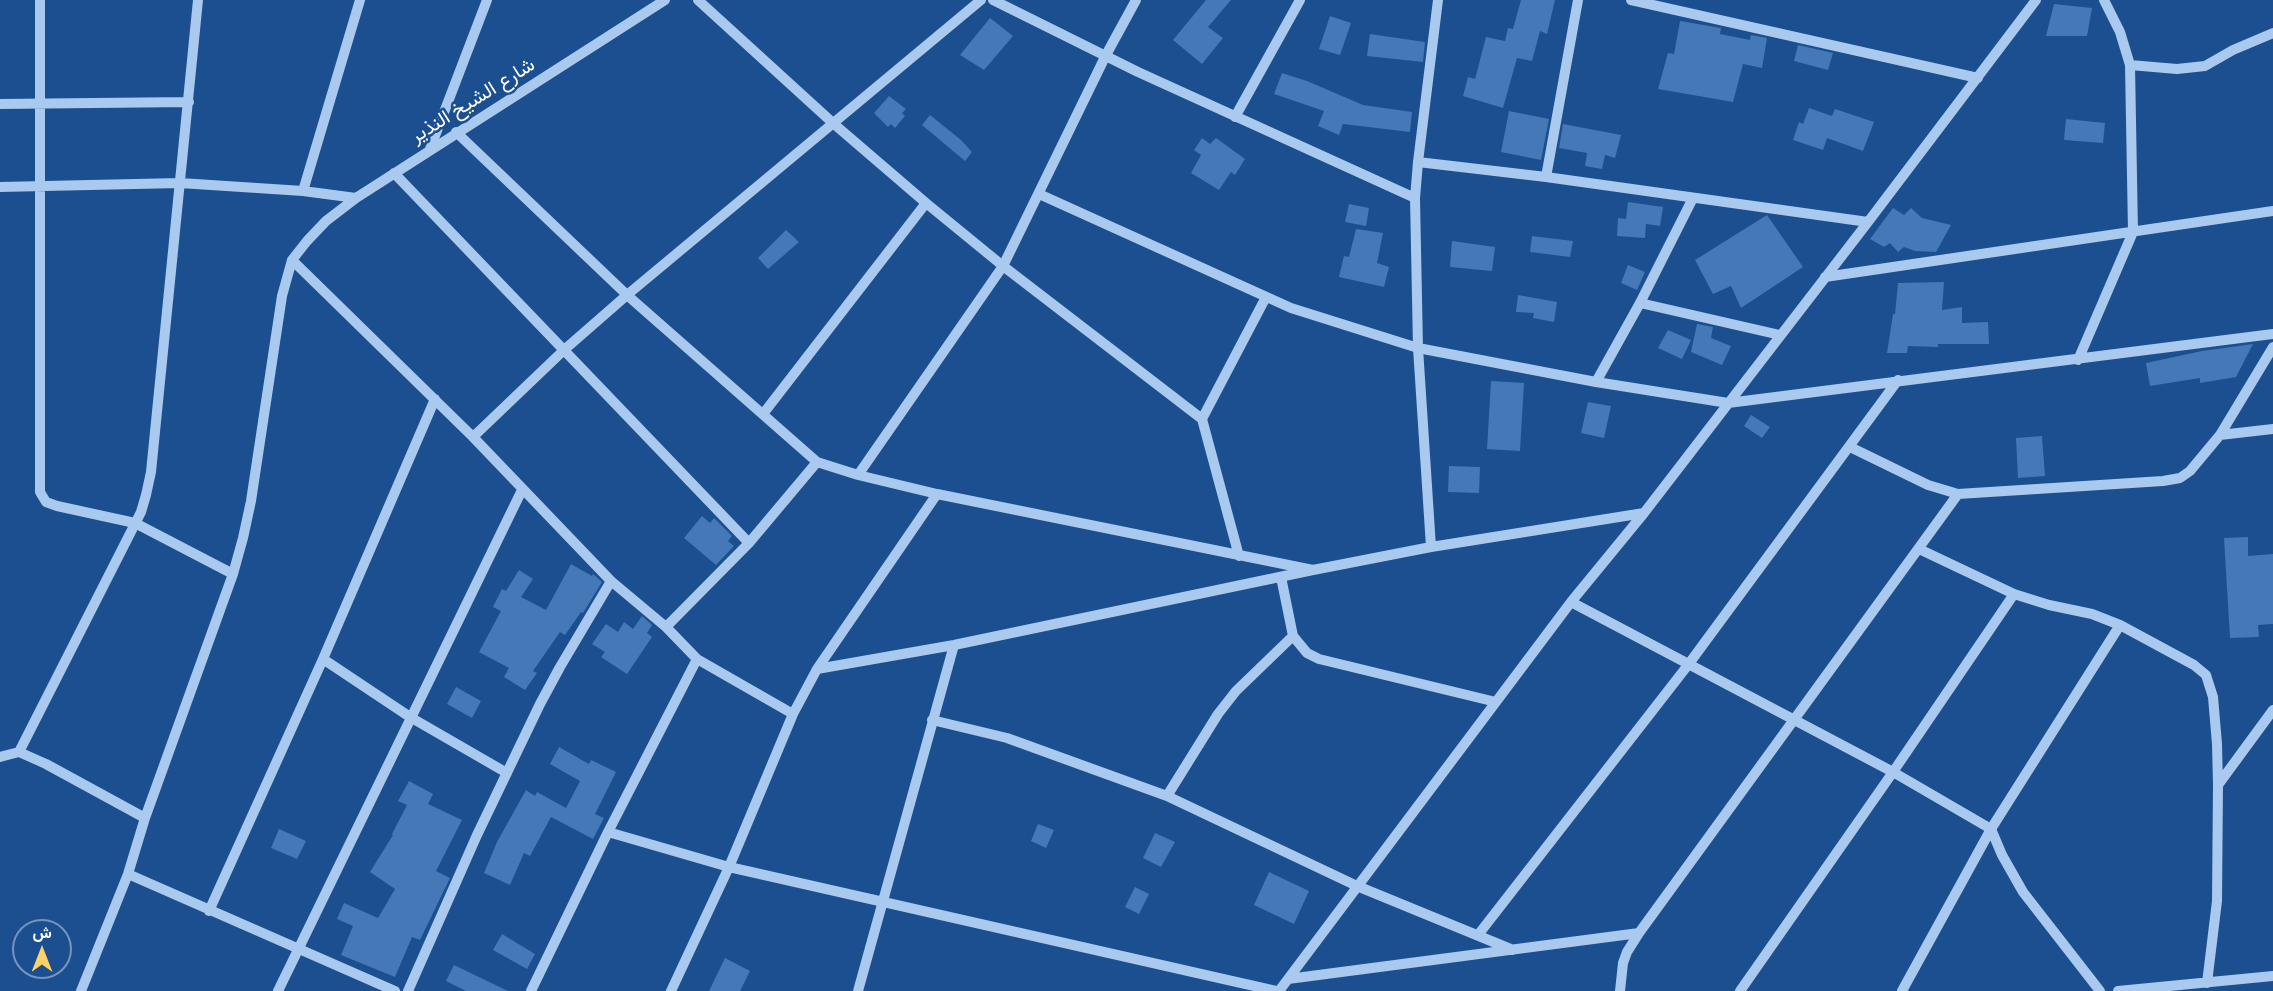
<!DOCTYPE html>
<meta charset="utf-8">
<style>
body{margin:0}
#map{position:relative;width:2273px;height:991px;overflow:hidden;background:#1b4f8f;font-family:"Space Grotesk",Vazirmatn,sans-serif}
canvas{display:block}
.north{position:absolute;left:12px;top:919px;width:60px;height:60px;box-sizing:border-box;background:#1b4f8f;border:2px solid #7695bc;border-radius:50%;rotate:0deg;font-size:16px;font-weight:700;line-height:24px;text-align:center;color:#fff}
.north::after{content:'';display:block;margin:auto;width:21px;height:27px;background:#ffd166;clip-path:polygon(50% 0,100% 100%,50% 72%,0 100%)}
</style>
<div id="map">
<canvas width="2273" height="991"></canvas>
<div class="north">ش</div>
</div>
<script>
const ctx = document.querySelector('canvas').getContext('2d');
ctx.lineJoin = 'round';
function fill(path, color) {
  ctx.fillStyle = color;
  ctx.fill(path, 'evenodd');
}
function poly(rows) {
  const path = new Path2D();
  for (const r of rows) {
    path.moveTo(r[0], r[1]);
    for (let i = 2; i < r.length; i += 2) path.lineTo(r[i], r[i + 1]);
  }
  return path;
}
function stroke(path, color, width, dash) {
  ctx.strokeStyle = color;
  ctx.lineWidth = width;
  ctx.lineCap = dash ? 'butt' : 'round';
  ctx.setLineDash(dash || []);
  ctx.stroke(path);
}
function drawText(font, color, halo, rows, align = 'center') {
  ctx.font = font + ' "Space Grotesk",Vazirmatn,sans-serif';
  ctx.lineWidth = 5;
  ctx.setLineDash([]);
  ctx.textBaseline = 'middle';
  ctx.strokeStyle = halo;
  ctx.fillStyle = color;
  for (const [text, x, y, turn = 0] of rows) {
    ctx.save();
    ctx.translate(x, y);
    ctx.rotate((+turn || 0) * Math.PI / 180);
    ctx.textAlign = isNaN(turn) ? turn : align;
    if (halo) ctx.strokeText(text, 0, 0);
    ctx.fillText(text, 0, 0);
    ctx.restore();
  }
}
fill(poly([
 [1206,0,1231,0,1208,27,1223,38,1202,64,1173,40],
 [1521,0,1555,0,1547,34,1540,31,1532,61,1517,58,1503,108,1463,96,1468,77,1475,79,1486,37,1505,41,1508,28,1513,29],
 [2054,4,2092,8,2087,36,2046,36],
 [1330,16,1351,23,1340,55,1319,49],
 [990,18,1013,36,984,70,960,55],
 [1680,21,1721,28,1720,34,1750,40,1751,35,1767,38,1762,68,1743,64,1733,102,1658,89,1668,53,1674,54],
 [1370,34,1425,42,1423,62,1367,56],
 [1798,45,1833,53,1828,70,1794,61],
 [1282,73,1307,81,1363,105,1412,112,1410,132,1343,124,1339,135,1318,126,1324,111,1274,94],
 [889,96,906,109,902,113,905,116,895,128,891,124,888,127,874,113],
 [1809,108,1832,116,1835,109,1874,122,1863,151,1827,138,1823,150,1793,140,1799,122,1803,124],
 [1509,111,1549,119,1541,160,1501,152],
 [930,115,961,140,972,152,965,161,922,125],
 [2066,119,2105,123,2103,143,2064,140],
 [1563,124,1621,135,1615,158,1605,155,1602,169,1585,166,1587,153,1559,148],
 [1202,138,1210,144,1216,138,1245,159,1235,175,1231,172,1219,190,1191,173,1201,155,1194,150],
 [1628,202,1663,207,1660,226,1646,224,1645,238,1617,236,1618,218,1626,219],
 [1349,204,1369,208,1366,226,1345,222],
 [1893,208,1904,215,1911,208,1922,218,1951,225,1936,252,1915,251,1904,247,1898,252,1890,243,1884,247,1870,239],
 [1767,215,1803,267,1741,308,1731,286,1713,294,1695,260],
 [1356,229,1383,233,1377,263,1389,267,1384,287,1339,277,1344,256,1349,257],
 [786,230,799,242,768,269,758,258],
 [1532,236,1573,241,1570,257,1530,252],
 [1452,241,1495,247,1492,271,1450,267],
 [1628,265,1645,272,1637,290,1621,283],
 [1944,282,1942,310,1962,307,1962,323,1988,322,1989,344,1938,344,1938,347,1908,346,1907,353,1887,353,1893,314,1895,314,1898,283],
 [1518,295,1557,302,1554,322,1533,318,1534,313,1516,312],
 [1697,324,1713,327,1711,338,1731,346,1722,365,1691,352],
 [1668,330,1691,340,1682,359,1658,348],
 [2253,344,2236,377,2200,383,2200,378,2150,386,2146,363,2202,351],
 [1491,381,1524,383,1520,451,1487,449],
 [1588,402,1611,406,1604,438,1581,433],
 [1751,415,1770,427,1762,438,1744,426],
 [2042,436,2045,476,2018,478,2016,438],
 [1449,466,1480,467,1479,493,1448,492],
 [702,516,710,523,714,518,732,536,728,541,734,546,716,565,684,538],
 [2248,537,2248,556,2273,554,2273,624,2258,625,2259,637,2230,638,2224,538],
 [571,564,592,576,593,574,602,582,583,613,581,612,565,635,560,632,533,671,537,673,525,690,504,677,509,668,479,652,501,611,493,607,502,589,506,591,519,570,533,579,521,597,546,610],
 [642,616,652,625,647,633,652,637,627,674,601,657,605,652,592,644,606,624,618,632,624,622,633,629],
 [456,687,481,701,472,718,447,704],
 [559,747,589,764,591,760,616,772,595,814,604,818,593,839,551,817,530,856,524,853,510,885,484,873,497,842,526,790,535,796,537,792,566,808,580,781,550,764],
 [409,781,433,794,428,804,462,820,436,871,450,878,420,940,412,937,395,977,341,955,353,926,337,919,344,903,378,918,395,889,370,872,393,835,392,834,407,805,398,801],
 [1038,824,1054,830,1046,848,1031,841],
 [279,829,306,841,297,859,271,848],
 [1155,833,1175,842,1161,867,1143,858],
 [1269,872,1309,891,1294,924,1254,905],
 [1135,887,1149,894,1139,914,1125,907],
 [502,934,535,954,527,969,493,950],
 [725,958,750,971,740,991,709,991],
 [454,965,508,991,466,991,446,981]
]), '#4478b7');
stroke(poly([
 [40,0,40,492,46,502,57,506,135,523,233,574],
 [698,0,834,124,926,203,1003,266,1202,419],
 [993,0,1138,72,1415,198],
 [1631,0,1978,78],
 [2130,65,2177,69,2205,66,2233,50,2273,33],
 [0,104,189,102],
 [1235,117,1300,0],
 [456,132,627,295,817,462,858,475,937,494,1313,570],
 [430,149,487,0],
 [1418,162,1546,177,1868,222],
 [394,173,749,543],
 [1546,177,1578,0],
 [0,187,180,183,303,191,356,198],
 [303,191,360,0],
 [1039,194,1291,308,1418,348,1596,382,1728,403,2273,334],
 [292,260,473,437,611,581,666,627,697,659,793,714],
 [1825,277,2273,211],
 [1640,303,1780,335],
 [2078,360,2133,232,2130,65,2120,32,2104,0],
 [1596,382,1640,303,1693,198],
 [763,414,926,203],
 [2220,435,2273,429],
 [473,437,564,350,627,295,981,0],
 [1850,447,1928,485,1958,494],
 [858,475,1003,266,1106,55,1136,0],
 [1431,547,1418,348,1415,198,1418,162,1438,0],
 [1239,556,1202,419,1266,297],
 [1281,577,1293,636,1307,653,1319,659,1496,702],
 [2014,594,2049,605,2092,614,2120,625,2194,665,2206,675,2213,697,2217,744,2218,785,2217,901,2207,983],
 [1571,602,1893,772,1991,829,2002,855,2023,892,2100,991],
 [666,627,749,543,817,462],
 [323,659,410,717,507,773],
 [817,669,954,645,1313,570,1431,547,1644,513],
 [932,720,1007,738,1167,796,1357,886,1513,950],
 [19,752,141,512,146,495,151,472,198,0],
 [0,757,19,752,46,764,145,818],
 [2218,785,2273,710],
 [1167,796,1218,714,1236,691,1293,636],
 [608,832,729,867,1276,991],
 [128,874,395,991],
 [209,911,323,659,435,399],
 [1478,935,1688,665,1898,380],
 [1288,979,1639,933],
 [81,991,128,874,145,818,233,574,243,538,251,501,282,296,292,260,307,241,326,221,356,198,665,0],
 [278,991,522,490],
 [408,991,477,835,540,704,560,667,611,581],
 [531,991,608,832,697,659],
 [671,991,729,867,793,714,817,669,937,494],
 [858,991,954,645],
 [1279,991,1571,602,1644,513,1868,222,2036,0],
 [1620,991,1623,963,1627,952,1639,933,1958,494,2163,481,2180,478,2190,471,2220,435,2273,347],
 [1740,991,1893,772,2014,594,1919,549],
 [1902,991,1991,829,2120,625],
 [2118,991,2273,976]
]), '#a9c9ee', 10);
drawText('20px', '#fff', '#1b4f8f', [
 ["شارع الشيخ النذير",473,101,-32]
]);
</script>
